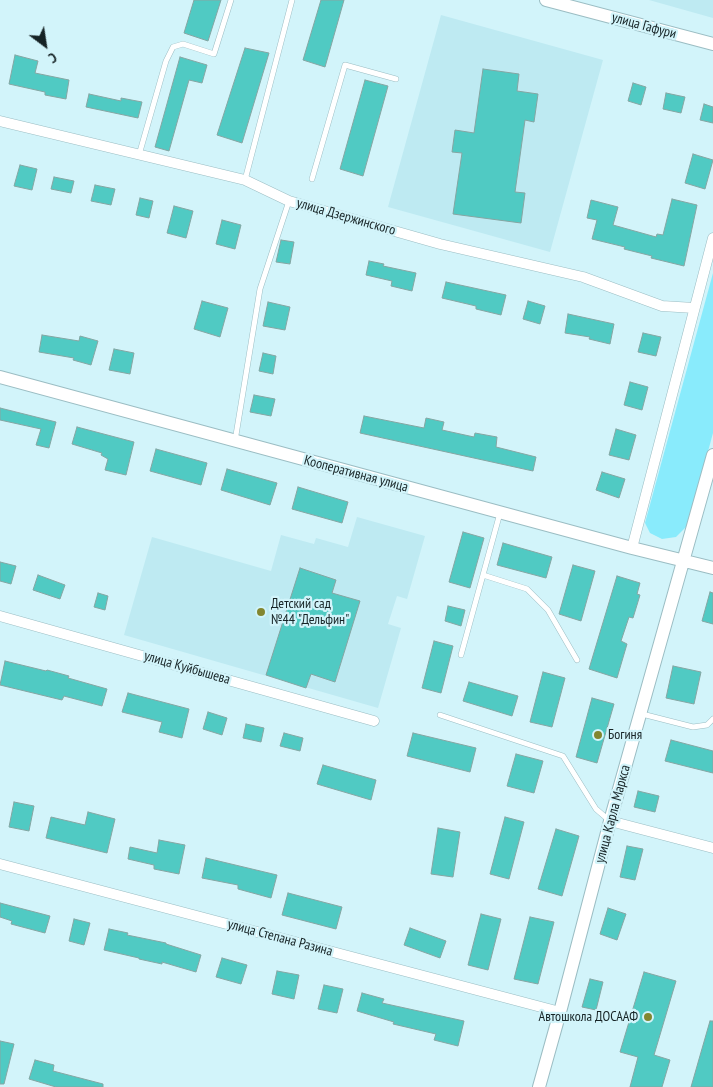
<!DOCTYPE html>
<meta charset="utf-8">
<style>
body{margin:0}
#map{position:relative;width:713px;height:1087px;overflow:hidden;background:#d2f4fa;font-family:"PT Sans Narrow",sans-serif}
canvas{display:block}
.north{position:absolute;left:20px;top:20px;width:50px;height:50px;-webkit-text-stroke:4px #d2f4fa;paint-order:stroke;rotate:149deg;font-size:14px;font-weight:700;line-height:20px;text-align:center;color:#162325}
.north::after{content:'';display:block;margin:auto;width:18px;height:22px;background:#162325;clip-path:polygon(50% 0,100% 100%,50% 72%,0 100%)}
</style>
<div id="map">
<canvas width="713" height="1087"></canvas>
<div class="north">С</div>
</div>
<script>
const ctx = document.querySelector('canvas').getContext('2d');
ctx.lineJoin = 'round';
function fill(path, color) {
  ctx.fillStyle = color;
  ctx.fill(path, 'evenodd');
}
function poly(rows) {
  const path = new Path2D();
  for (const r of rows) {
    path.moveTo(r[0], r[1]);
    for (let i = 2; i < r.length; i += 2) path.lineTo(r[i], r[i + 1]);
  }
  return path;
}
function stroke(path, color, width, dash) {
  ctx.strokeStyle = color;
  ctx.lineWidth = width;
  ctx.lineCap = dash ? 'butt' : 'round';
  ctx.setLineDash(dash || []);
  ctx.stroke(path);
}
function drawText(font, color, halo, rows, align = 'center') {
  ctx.font = font + ' "PT Sans Narrow",sans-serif';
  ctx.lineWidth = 4.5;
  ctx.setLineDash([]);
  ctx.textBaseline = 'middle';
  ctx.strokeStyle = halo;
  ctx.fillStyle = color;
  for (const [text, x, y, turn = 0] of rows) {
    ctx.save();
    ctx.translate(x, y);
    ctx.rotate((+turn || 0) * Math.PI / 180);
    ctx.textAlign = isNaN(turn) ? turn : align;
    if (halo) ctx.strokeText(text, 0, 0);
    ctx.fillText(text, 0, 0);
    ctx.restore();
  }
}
fill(poly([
 [649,0,713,0,713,18],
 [441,15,603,60,550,252,388,207],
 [357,517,425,536,407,599,397,596,388,624,401,628,378,708,124,635,152,537,271,571,281,535,314,544,316,538,348,547]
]), '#beeaf2');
fill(poly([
 [713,273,713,433,688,525,676,537,662,539,650,533,645,523]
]), '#89ebfc');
const building = poly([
 [194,0,221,0,208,41,184,33,194,0],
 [321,0,344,0,325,67,303,60,321,0],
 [245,48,269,53,242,143,217,135,245,48],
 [15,55,38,61,35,73,69,80,66,99,45,95,45,92,9,84,15,55],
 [180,57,207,65,202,83,189,80,169,151,155,147,180,57],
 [483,69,519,74,517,91,538,94,534,122,525,120,515,192,525,193,521,223,453,214,462,153,452,152,455,130,474,133,483,69],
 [365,80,388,86,363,176,340,169,365,80],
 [633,83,646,87,641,105,628,101,633,83],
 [666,93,685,97,681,113,663,109,666,93],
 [89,94,121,101,121,98,142,102,138,118,86,107,89,94],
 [704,104,713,107,713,123,700,120,704,104],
 [693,154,713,160,705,189,685,183,693,154],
 [20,165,37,169,32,190,14,186,20,165],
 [54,177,74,181,71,193,51,189,54,177],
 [95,185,115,189,111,205,91,201,95,185],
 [140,198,153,201,149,218,136,215,140,198],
 [672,199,697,205,684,266,651,258,652,256,624,249,625,247,592,239,597,220,587,218,591,200,618,207,613,225,656,237,657,234,663,235,672,199],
 [174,206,193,211,186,238,167,233,174,206],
 [222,220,241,225,235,249,216,244,222,220],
 [281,240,294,242,290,264,276,262,281,240],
 [369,261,384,264,383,266,416,273,412,291,391,286,392,281,366,275,369,261],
 [446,282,506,295,501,315,476,309,476,306,442,298,446,282],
 [202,301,228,308,220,337,194,329,202,301],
 [528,301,545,306,540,324,523,319,528,301],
 [268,302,290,307,285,330,263,326,268,302],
 [568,314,614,324,610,344,589,339,590,337,565,333,568,314],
 [643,333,661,337,656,356,638,352,643,333],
 [42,335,79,341,80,336,98,341,91,365,73,360,74,358,39,352,42,335],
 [114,349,134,353,130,374,109,370,114,349],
 [263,353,276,356,273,374,259,371,263,353],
 [630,382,648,387,642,410,624,405,630,382],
 [254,395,275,399,271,416,250,412,254,395],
 [0,408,56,422,49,448,36,445,41,429,0,420,0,408],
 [364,416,424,428,426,418,444,422,442,430,474,437,475,433,497,437,496,447,536,457,533,471,360,433,364,416],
 [77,427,134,442,126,475,105,470,108,459,101,455,102,453,72,444,77,427],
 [616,429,636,435,629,460,609,455,616,429],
 [156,449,207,463,201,485,150,471,156,449],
 [227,469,277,483,270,505,221,490,227,469],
 [602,472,625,479,619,498,596,490,602,472],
 [298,487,348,502,342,523,292,509,298,487],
 [463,532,484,538,470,588,449,582,463,532],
 [503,543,552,557,546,578,497,565,503,543],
 [0,562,16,566,11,584,0,581,0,562],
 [573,565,595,571,581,621,559,614,573,565],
 [300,568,336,580,332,593,360,601,335,682,311,674,306,688,266,675,300,568],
 [38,575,65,585,60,599,33,590,38,575],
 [617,576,640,583,637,594,640,595,633,618,629,617,621,641,627,644,617,678,589,669,617,576],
 [710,592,713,593,713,624,702,621,710,592],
 [98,593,108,596,105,610,94,607,98,593],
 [448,606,465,610,461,626,445,621,448,606],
 [434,641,453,646,441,693,422,688,434,641],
 [5,661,46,671,47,670,69,676,68,678,107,689,102,706,64,696,62,700,0,685,5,661],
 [673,666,701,672,694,704,666,698,673,666],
 [543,672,565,678,552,727,530,722,543,672],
 [469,682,518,696,512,716,463,701,469,682],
 [128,693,189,709,182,738,159,732,162,722,122,712,128,693],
 [592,698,614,704,597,763,576,757,592,698],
 [208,712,227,718,222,735,203,729,208,712],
 [246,724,264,728,261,742,243,738,246,724],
 [284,733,303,738,300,751,280,746,284,733],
 [413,733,476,748,470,772,407,756,413,733],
 [671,740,713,751,713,773,665,761,671,740],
 [516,754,543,761,534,793,507,786,516,754],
 [323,765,376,780,371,800,317,784,323,765],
 [638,791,659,796,655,812,634,807,638,791],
 [14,802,34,806,29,831,9,827,14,802],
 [88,812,115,819,107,853,46,838,51,817,85,825,88,812],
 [505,817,524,822,509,879,490,874,505,817],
 [438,828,460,832,453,877,431,874,438,828],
 [556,829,579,836,562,896,538,889,556,829],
 [159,840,185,845,179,874,154,869,154,865,128,859,130,847,157,853,159,840],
 [627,846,643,849,635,880,620,877,627,846],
 [206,858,277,875,271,898,238,889,238,885,202,878,206,858],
 [288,893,342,907,336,929,282,915,288,893],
 [0,903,50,916,45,933,11,924,12,921,0,917,0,903],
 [608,908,626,914,617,940,600,934,608,908],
 [481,914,501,919,488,970,468,965,481,914],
 [530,917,554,922,538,984,514,979,530,917],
 [74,919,90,923,84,945,69,941,74,919],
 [410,928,446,941,440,958,404,945,410,928],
 [109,929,128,933,127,935,166,943,166,944,201,955,196,972,162,962,162,964,139,959,139,958,104,950,109,929],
 [222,958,247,965,241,984,216,977,222,958],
 [277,971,299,975,294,999,272,994,277,971],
 [644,972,676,981,654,1055,670,1060,662,1087,630,1087,638,1057,620,1052,644,972],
 [590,979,603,982,596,1010,582,1007,590,979],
 [324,985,343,989,337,1013,318,1009,324,985],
 [362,993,384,999,382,1003,464,1021,458,1046,434,1040,436,1034,393,1024,394,1022,357,1011,362,993],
 [710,1021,713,1021,713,1087,691,1087,710,1021],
 [0,1041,14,1044,4,1084,0,1084,0,1041],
 [35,1060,54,1065,53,1071,103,1084,103,1087,56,1087,29,1079,35,1060]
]);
fill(building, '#50cac3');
stroke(building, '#85a6a3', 1);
const service = poly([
 [139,155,166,61,173,47,183,44,214,54,231,0],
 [312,179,345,65,396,79],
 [245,180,292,0],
 [235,441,260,289,289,201],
 [483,575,527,589,548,610,577,660],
 [461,655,500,513],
 [642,714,693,727,707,725,713,719],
 [440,715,563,756,596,809,610,821]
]);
const minor = poly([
 [0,121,245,180,289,201,440,244,583,277,662,306,694,308],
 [632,548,713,238],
 [0,616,374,721],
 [610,821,713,848],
 [0,864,560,1012]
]);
const tertiary = poly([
 [546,0,713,44],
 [0,377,632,548,713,568],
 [539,1087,560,1012,610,821,713,455]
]);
stroke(service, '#9bbdc3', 6);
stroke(minor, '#9bbdc3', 11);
stroke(tertiary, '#9bbdc3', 14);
stroke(service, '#fff', 5);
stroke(minor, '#fff', 10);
stroke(tertiary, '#fff', 12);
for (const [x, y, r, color] of [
 [261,612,5,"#828630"],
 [598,735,5,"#828630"],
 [648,1017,5,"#828630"]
]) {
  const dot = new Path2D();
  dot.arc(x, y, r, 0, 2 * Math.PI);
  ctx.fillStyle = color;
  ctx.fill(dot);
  stroke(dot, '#d2f4fa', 2);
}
drawText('14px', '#162325', '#d2f4fa', [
 ["улица Гафури",644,26,15],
 ["улица Дзержинского",346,217,16],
 ["Кооперативная улица",356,474,15],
 ["улица Куйбышева",187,668,16],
 ["улица Карла Маркса",613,814,-75],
 ["улица Степана Разина",280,938,15]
]);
drawText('14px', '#162325', '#d2f4fa', [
 ["Детский сад",271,604],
 ["№44 \"Дельфин\"",271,620],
 ["Богиня",608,735],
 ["Автошкола ДОСААФ",638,1017,"right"]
], 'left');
</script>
